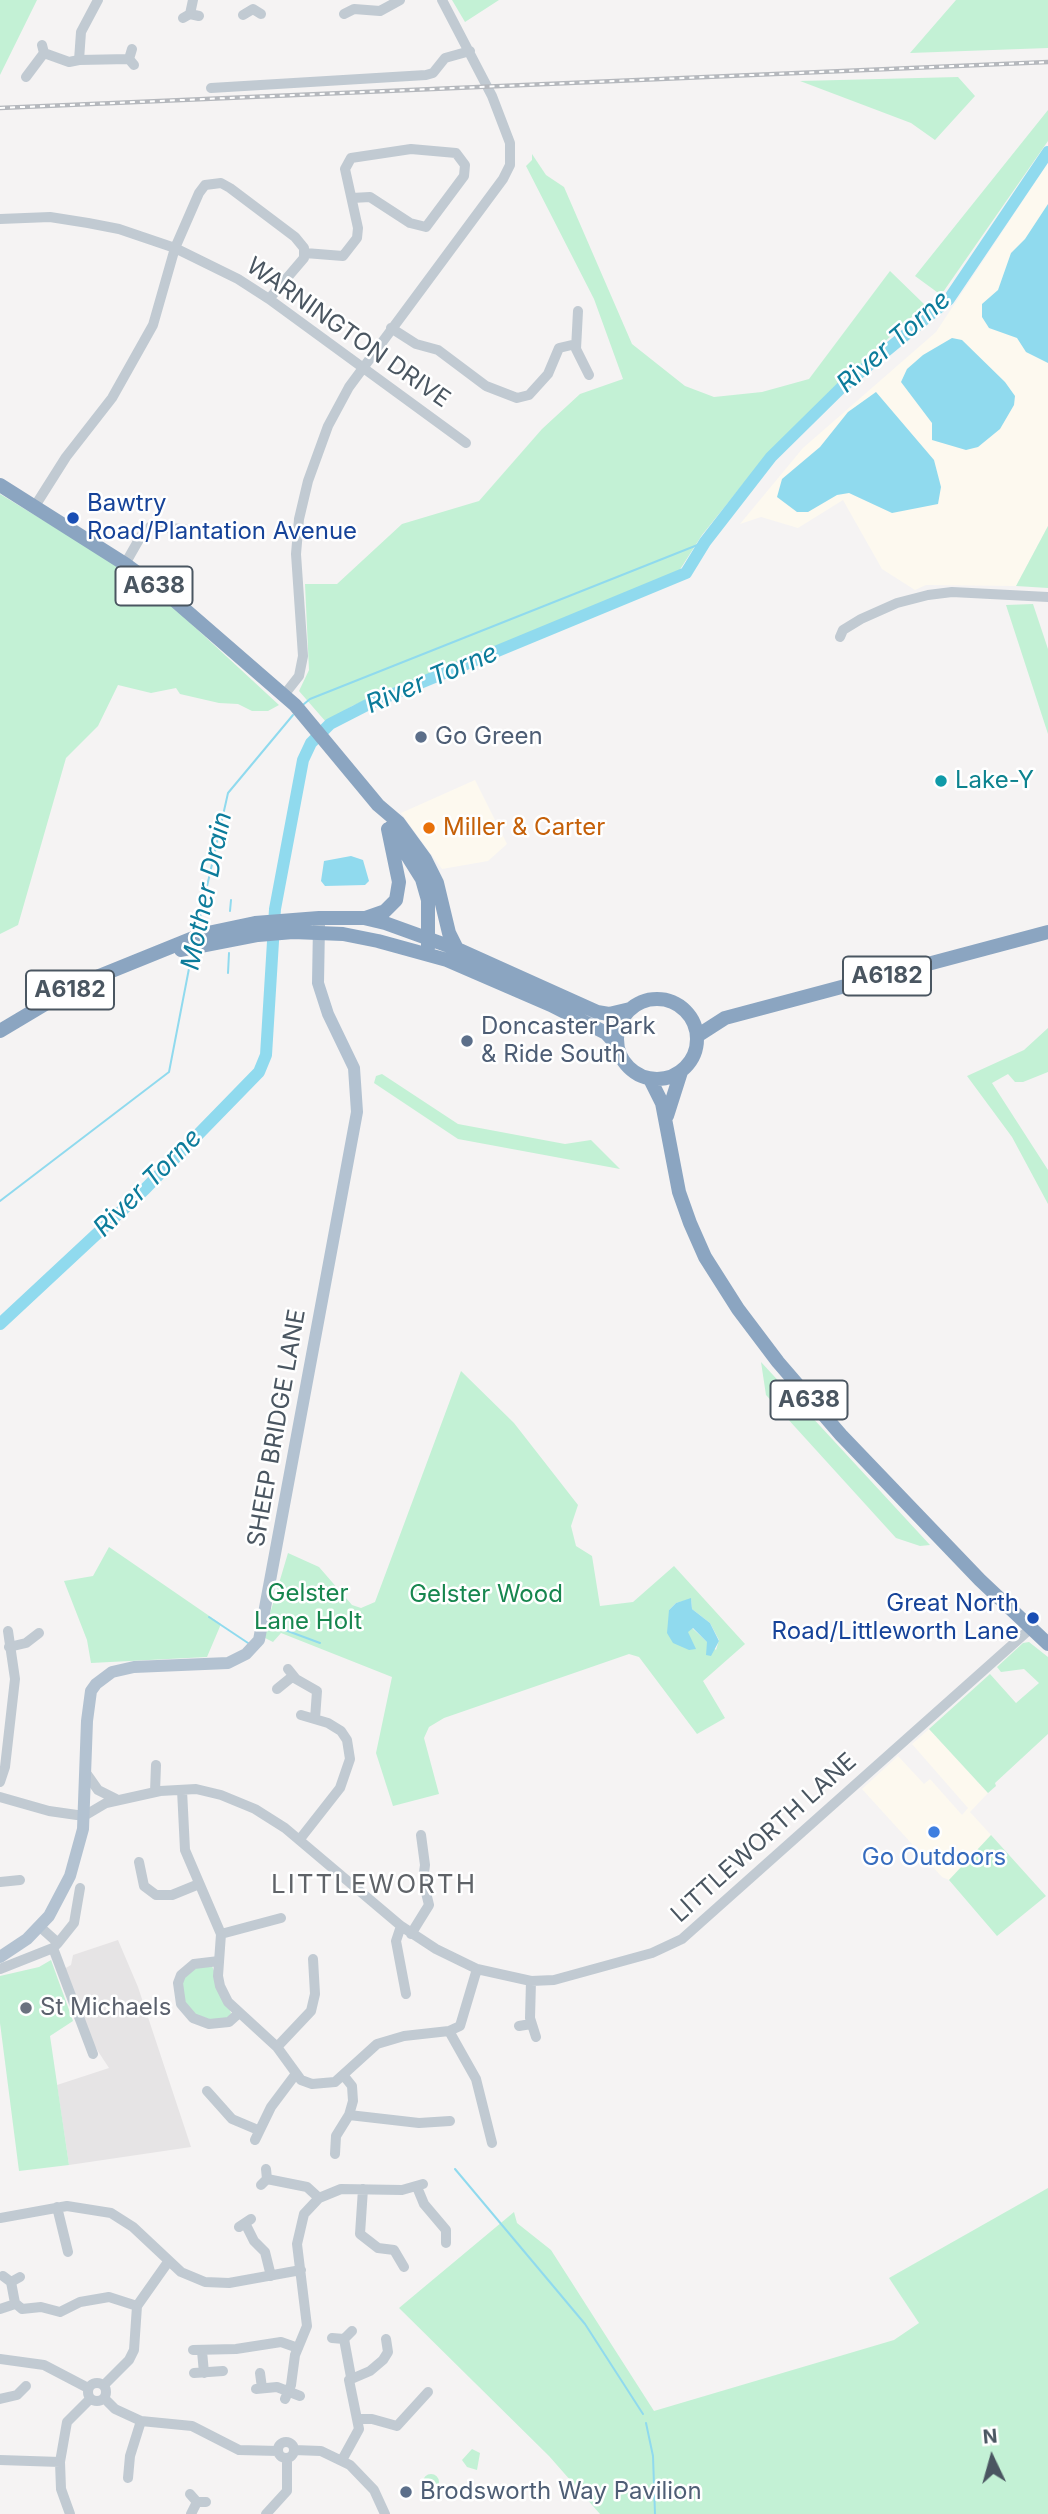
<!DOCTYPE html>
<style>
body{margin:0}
#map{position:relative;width:1048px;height:2514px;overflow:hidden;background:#f5f3f3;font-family:Inter,sans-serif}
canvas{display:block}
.north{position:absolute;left:957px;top:2423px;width:70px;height:70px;-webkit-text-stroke:5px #fff;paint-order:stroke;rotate:355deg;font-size:19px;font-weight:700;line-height:28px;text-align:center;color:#4a5661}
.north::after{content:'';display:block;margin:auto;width:24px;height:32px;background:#4a5661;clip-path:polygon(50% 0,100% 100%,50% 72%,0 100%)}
</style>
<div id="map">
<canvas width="1048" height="2514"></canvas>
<div class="north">N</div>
</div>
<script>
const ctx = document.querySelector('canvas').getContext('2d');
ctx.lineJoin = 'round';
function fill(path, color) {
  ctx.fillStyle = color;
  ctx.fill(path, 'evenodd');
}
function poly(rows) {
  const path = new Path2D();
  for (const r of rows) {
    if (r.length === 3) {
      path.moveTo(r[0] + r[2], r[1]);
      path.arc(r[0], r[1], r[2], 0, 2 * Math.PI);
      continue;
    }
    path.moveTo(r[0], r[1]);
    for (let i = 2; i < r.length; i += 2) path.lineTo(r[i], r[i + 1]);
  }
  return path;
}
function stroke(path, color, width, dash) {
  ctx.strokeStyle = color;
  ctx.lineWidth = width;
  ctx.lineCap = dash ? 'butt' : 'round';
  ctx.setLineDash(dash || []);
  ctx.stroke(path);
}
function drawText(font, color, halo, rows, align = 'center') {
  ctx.font = font + ' Inter,sans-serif';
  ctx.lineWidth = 5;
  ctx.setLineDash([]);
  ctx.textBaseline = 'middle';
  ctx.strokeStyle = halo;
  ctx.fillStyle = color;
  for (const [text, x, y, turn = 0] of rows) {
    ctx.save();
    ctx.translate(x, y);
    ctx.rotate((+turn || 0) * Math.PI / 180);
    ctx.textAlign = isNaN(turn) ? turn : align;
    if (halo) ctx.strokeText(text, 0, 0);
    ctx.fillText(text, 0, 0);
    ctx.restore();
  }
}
fill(poly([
 [1048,163,1048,526,1016,586,926,585,915,590,882,569,843,500,798,528,761,517,740,524,803,448,936,332],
 [475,780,507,844,488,861,442,869,401,813],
 [929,1729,988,1793,970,1812,991,1835,949,1880,942,1877,862,1789,898,1756,924,1784,930,1779,962,1815,968,1808,912,1744]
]), '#fdf9ef');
fill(poly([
 [118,1940,138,1987,191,2147,69,2165,57,2085,109,2068,84,2030,64,1969,71,1965,73,1955]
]), '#e6e4e5');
fill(poly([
 [0,0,37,0,0,75],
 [452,0,499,0,465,22],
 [956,0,1048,0,1048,48,910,53],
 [958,77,975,96,935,140,911,123,800,81],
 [1048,110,1048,141,941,295,915,276],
 [532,154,546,175,564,187,632,344,685,386,714,397,762,392,809,379,890,271,925,305,825,396,768,453,702,535,679,571,352,706,326,722,299,691,309,670,305,584,337,584,402,524,479,501,542,429,580,394,623,379,594,299,526,166,532,160],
 [0,494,107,559,173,607,279,705,268,711,252,711,238,704,219,703,180,694,176,688,151,693,118,685,98,726,66,758,18,925,0,934],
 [1048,526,1048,588,1016,586],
 [1033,604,1048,649,1048,734,1006,605],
 [1048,1028,1048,1072,1023,1082,1015,1082,1008,1074,992,1083,1048,1170,1048,1204,1012,1137,967,1076,1024,1050],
 [382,1074,458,1124,565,1144,591,1140,620,1169,458,1139,374,1083,376,1076],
 [761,1362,930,1545,920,1546,896,1538,766,1395],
 [461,1371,514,1423,578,1505,571,1526,576,1546,592,1556,600,1606,633,1602,674,1566,745,1644,703,1681,725,1718,697,1734,639,1657,629,1654,444,1718,429,1727,424,1738,439,1794,393,1806,376,1753,392,1677,281,1633,273,1642,263,1637,288,1553,319,1567,352,1605,361,1608,375,1602],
 [691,1599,692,1609,710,1623,719,1640,716,1650,692,1628,687,1631,695,1649,669,1610,676,1603],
 [109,1547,221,1624,207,1657,91,1663,87,1640,64,1581,93,1576],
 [1029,1642,1048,1657,1048,1734,995,1783,996,1786,988,1793,929,1729,990,1674,1016,1703,1039,1683,1024,1669,1001,1672,997,1667,1023,1643],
 [991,1835,1046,1896,997,1936,949,1880],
 [51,1960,73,2021,50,2036,69,2165,19,2171,0,2023,0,1976,39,1967],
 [212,1966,231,2013,229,2022,224,2024,185,2011,181,1975,188,1968],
 [1048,2188,1048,2514,600,2514,549,2456,399,2308,514,2212,517,2223,551,2250,654,2411,894,2340,919,2323,889,2278],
 [472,2449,480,2453,477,2470,467,2467,462,2460],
 [431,2482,8]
]), '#c3f1d5');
fill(poly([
 [1048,204,1048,363,1026,352,1017,338,989,328,982,317,982,304,998,290,1011,253,1025,239],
 [952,338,962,340,1005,382,1015,396,1014,405,1000,429,978,447,966,450,932,440,932,423,901,382,907,369,923,355],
 [876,392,934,460,941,487,938,504,892,513,849,493,837,495,808,512,797,512,777,497,782,479,820,447,848,412],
 [351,856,363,860,369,881,365,885,325,886,321,881,324,861],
 [691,1598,692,1609,710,1623,719,1641,711,1656,706,1655,707,1642,693,1628,688,1632,696,1649,689,1650,673,1643,667,1633,669,1610,676,1603]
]), '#90daee');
stroke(poly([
 [304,704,310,699,705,542],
 [230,911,231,900],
 [197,931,228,793,293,715],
 [228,973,229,953],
 [0,1201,169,1072,192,953],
 [209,1617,248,1643],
 [285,1630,320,1643],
 [455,2169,585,2324,643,2414],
 [646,2423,653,2456,655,2514]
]), '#90daee', 2);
stroke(poly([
 [0,1324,145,1189,259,1072,266,1055,275,909,303,760,311,743,330,724,367,705,686,573,705,542,771,457,841,388,949,299,1048,152]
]), '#90daee', 12);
stroke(poly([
 [190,14,193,0],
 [344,14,354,9,380,11,400,0],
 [243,15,253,9,261,14],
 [183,18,190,14,199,16],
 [132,49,129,59,134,65],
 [44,53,69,62,79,60,81,32,98,0],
 [79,60,129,59],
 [26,77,44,53,42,45],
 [211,88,426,75,433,73,445,58,470,51],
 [0,219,50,217,88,223,119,229,175,248,238,279,269,299,466,443],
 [305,253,343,256,357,238,358,228,345,169,351,158,411,149,456,153,465,165,464,176,426,227,410,223,370,197,352,198],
 [578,311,576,349,589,375],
 [391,328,416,344,438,350,486,386,517,398,529,395,548,374,559,348,576,344],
 [35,506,66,457,112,398,153,325,175,248,199,193,205,185,221,183,230,188,295,237,304,248,304,258,269,299],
 [125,564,141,536,150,527,184,529],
 [840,637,843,630,861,619,897,603,928,595,952,592,1048,597],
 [284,695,299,676,303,656,296,554,299,519,308,481,328,426,349,387,503,179,510,165,510,143,492,96,442,0],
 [9,1647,26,1643,39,1633],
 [288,1669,296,1679,317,1691,315,1719],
 [277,1689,293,1676],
 [86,1773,98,1790,116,1799],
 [0,1782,5,1767,15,1679,8,1631],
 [182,1790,185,1850,221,1934,218,1976,220,1986,228,2002,277,2047,301,2080,312,2084,335,2082,377,2044,404,2036,449,2031,460,2026,477,1969],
 [155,1792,156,1765],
 [0,1797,49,1811,84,1816,106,1803,160,1791,196,1789,221,1795,255,1809,285,1828,401,1926,436,1949,477,1969,531,1981,554,1980,652,1953,682,1939,1030,1629],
 [300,1839,340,1788,350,1759,347,1740,341,1731,328,1723,301,1715],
 [139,1862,144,1886,156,1895,172,1895,199,1884],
 [0,1882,20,1880],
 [39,1926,58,1943,53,1948,93,2054],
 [401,1926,396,1941,406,1994],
 [221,1934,281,1918],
 [411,1934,429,1905,423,1880,425,1865,421,1835],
 [58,1943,74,1923,80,1888],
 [219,1961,194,1964,181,1975,178,1983,181,2004,193,2018,209,2024,229,2022,239,2013],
 [0,1969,53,1948],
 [531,1981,530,2018,536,2037],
 [519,2026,531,2024],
 [449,2031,476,2079,492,2143],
 [277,2047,311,2011,315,1994,313,1959],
 [207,2091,232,2119,258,2130],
 [349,2115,419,2123,450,2121],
 [255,2140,271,2107,295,2075],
 [335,2154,336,2136,349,2115,353,2101,352,2086,344,2076],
 [267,2179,307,2187,319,2198],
 [261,2185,267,2179,266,2169],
 [417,2187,424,2204,446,2230,446,2243],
 [363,2189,360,2234,378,2248,394,2250,404,2267],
 [57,2207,68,2252],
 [0,2218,67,2206,111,2213,133,2227,181,2272,205,2282,229,2283,301,2270],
 [246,2225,254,2241,265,2252,271,2276],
 [239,2227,251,2219],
 [3,2276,11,2282,20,2277],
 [11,2282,15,2303,22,2309,41,2307,60,2312,80,2302,109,2297,137,2306],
 [0,2309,15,2304],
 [332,2338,344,2339,352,2331],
 [344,2339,351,2377],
 [193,2350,236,2349,281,2342,298,2348],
 [202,2351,204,2373],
 [0,2359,44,2365,88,2388],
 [194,2373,223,2371],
 [260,2373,262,2388],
 [97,2392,9],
 [104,2385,129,2360,134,2350,137,2306,168,2262],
 [256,2389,277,2387,300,2396],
 [104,2398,115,2409,141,2421,192,2426,239,2450,278,2451],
 [0,2399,17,2395,26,2386],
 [285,2399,291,2385,295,2355,307,2326,297,2244,304,2214,319,2198,341,2189,402,2190,423,2184],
 [360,2419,372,2419,397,2426,428,2392],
 [286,2450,8],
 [294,2450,321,2451,350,2465,374,2490,385,2514],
 [0,2460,60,2462],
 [342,2460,359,2429,349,2380,370,2371,383,2360,388,2352,386,2339],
 [128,2478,130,2456,141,2421],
 [190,2494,197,2502,206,2502],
 [70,2514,61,2489,60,2462,67,2422,90,2399],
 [191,2514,197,2502],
 [266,2514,287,2491,287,2458]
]), '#c1cad2', 10);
stroke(poly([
 [0,1957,27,1939,49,1916,70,1876,83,1829,87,1721,91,1691,96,1684,112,1672,134,1667,228,1663,246,1654,259,1640,357,1112,354,1068,328,1014,318,983,319,925]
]), '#b3c2d1', 12);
stroke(poly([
 [0,485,125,564,174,600,295,705,378,805,398,822,425,859,437,883,449,933,457,949],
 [390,828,422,879,428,900,428,948],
 [365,918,385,911,396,900,399,882,388,829],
 [181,950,258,935,293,932,343,934,378,941,447,960,551,1005,606,1033,616,1044],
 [657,1039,40],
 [0,1031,77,985,203,934,255,923,319,918,364,918,385,923,457,949,597,1012,609,1014,630,1009],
 [697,1036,725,1018,1048,932],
 [650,1079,662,1103,679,1192,690,1223,705,1257,738,1309,778,1362,841,1435,980,1580,1048,1644],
 [667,1116,681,1072]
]), '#8ba5c1', 14);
const rail = poly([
 [0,108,1048,62]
]);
stroke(rail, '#b5b8bd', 4.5);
stroke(rail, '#fff', 2, [5]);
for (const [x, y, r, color] of [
 [73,518,7,"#1a4fb4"],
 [421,737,7,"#5c6f8a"],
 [941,781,7,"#0f9aa8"],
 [429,828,7,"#e8710a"],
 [467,1041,7,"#5c6f8a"],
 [1033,1618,7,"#1a4fb4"],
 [934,1832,7,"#3f7fe0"],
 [26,2008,7,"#6b7280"],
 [406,2492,7,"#5c6f8a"]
]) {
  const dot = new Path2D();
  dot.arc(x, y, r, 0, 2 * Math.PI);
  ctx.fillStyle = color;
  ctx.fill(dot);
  stroke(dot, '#fff', 2.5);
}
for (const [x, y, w] of [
 [154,586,77],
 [887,976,88],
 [70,990,88],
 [809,1400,77]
]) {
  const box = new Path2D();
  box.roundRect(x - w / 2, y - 19.5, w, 39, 5);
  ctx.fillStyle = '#fff';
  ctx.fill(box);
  stroke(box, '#4a5661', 2);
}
drawText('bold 23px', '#4a5661', null, [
 ["A638",154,586],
 ["A6182",887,976],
 ["A6182",70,990],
 ["A638",809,1400]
]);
drawText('24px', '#4a5661', '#fff', [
 ["WARNINGTON DRIVE",348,333,35],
 ["SHEEP BRIDGE LANE",277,1428,-80],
 ["LITTLEWORTH LANE",764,1838,-42]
]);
drawText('24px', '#164399', '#fff', [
 ["Bawtry",87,504],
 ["Road/Plantation Avenue",87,532],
 ["Great North",1019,1604,"right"],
 ["Road/Littleworth Lane",1019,1632,"right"]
], 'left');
drawText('24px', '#4e5e75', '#fff', [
 ["Go Green",435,737],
 ["Doncaster Park",481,1027],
 ["& Ride South",481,1055],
 ["Brodsworth Way Pavilion",420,2492]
], 'left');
drawText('24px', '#0d838f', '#fff', [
 ["Lake-Y",955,781]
], 'left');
drawText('24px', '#c56008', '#fff', [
 ["Miller & Carter",443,828]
], 'left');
drawText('24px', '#17864f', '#fff', [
 ["Gelster",308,1594],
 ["Lane Holt",308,1622],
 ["Gelster Wood",486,1595]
]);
drawText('24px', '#366cbe', '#fff', [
 ["Go Outdoors",934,1858]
]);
drawText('24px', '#5b616d', '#fff', [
 ["St Michaels",40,2008]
], 'left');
drawText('italic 26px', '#0c7c9b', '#fff', [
 ["River Torne",894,342,-41],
 ["River Torne",432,679,-23],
 ["Mother Drain",207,891,-78],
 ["River Torne",148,1183,-45]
]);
ctx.letterSpacing = '2px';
drawText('26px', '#5f6368', '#fff', [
 ["LITTLEWORTH",374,1885]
]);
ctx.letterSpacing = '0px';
</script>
